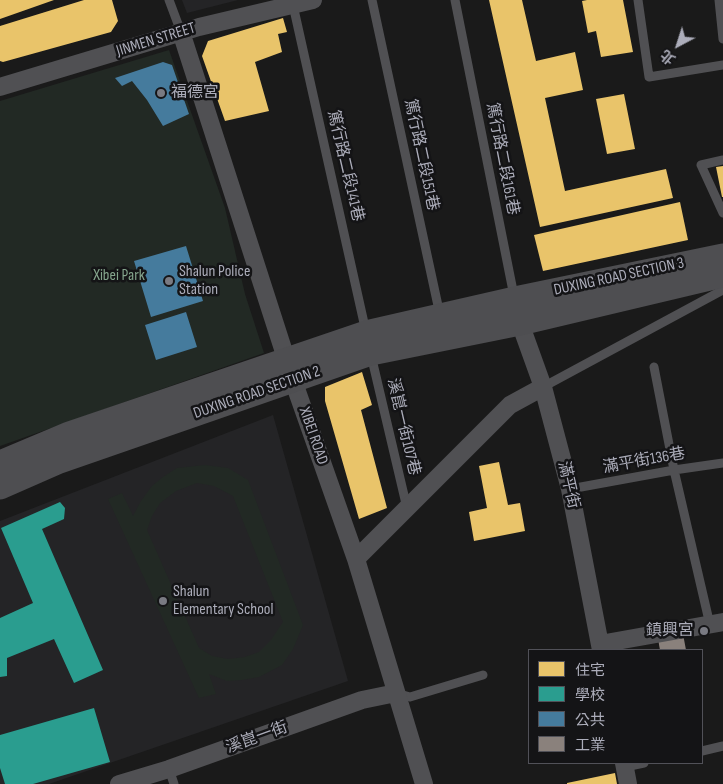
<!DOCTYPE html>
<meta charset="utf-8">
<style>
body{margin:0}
#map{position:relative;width:723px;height:784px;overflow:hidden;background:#1a1a1a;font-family:"Sofia Sans Condensed","Noto Sans TC",sans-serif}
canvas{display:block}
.legend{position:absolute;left:528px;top:649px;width:175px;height:115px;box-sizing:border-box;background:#141416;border:1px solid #515158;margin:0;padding:6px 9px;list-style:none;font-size:15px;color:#acadba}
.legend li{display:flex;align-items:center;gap:10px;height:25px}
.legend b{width:25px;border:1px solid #515158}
.north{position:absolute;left:653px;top:20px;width:50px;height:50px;-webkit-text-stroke:4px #141416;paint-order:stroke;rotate:220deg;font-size:14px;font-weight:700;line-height:20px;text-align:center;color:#acadba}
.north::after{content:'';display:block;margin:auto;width:18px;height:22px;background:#acadba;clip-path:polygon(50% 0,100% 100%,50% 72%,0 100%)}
</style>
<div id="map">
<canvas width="723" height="784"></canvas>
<ul class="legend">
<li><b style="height:14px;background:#e9c46a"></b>住宅</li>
<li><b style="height:14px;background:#2a9d8f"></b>學校</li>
<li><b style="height:14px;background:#457b9d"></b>公共</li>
<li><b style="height:14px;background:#8a817c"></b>工業</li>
</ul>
<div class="north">北</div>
</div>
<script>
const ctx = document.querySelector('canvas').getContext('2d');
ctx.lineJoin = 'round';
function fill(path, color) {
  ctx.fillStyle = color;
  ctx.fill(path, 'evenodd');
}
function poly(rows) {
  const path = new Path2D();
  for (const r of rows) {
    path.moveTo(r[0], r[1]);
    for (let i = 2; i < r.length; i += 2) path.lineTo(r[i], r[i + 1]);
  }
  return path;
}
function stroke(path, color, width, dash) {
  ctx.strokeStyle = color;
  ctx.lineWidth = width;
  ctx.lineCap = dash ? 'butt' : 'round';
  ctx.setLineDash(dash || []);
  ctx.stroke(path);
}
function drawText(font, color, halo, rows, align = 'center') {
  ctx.font = font + ' "Sofia Sans Condensed","Noto Sans TC",sans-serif';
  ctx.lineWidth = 5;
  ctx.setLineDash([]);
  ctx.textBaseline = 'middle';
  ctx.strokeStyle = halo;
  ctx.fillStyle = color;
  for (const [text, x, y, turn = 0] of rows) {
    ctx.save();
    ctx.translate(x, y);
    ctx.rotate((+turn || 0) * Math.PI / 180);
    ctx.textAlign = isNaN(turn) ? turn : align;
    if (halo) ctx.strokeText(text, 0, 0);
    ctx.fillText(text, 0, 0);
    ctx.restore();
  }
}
fill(poly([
 [182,0,238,0,187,13],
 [273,415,348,681,49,784,0,784,0,521]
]), '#242426');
fill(poly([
 [169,50,225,208,245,294,264,353,0,446,0,101],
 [205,465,228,468,248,480,303,625,293,649,282,665,259,677,242,680,227,681,209,674,216,694,199,698,108,499,122,493,133,516,141,501,152,486,163,477,177,468],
 [197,483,214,486,233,496,283,622,271,640,259,652,245,657,228,659,212,656,199,648,147,530,152,516,160,503,176,491]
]), '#222924');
fill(poly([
 [0,0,54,0,0,19],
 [84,0,112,0,118,21,111,32,3,62,0,61,0,26],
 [489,0,522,0,536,61,575,52,583,90,545,98,565,191,666,169,673,198,540,227],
 [587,0,623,0,633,52,601,57,596,31,588,33,582,1],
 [283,18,287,32,278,34,282,52,255,62,269,111,225,121,202,56,208,41],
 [624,94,635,149,607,154,596,99],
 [723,166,723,197,722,197,716,167],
 [680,202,688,240,543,271,534,235],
 [362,372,372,405,361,410,387,508,359,519,325,401,325,387],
 [499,462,508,505,520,503,525,531,474,541,469,512,487,508,479,466],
 [615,773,617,784,567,784,567,783]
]), '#e9c46a');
fill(poly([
 [60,502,65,508,64,519,42,529,103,670,74,683,54,639,7,658,7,676,0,677,0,618,33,603,1,528],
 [94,708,110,762,33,784,5,784,0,768,0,735]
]), '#2a9d8f');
fill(poly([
 [163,62,172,65,189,114,163,126,147,100,132,81,122,86,115,78],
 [186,246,203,301,151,317,134,261],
 [186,312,197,347,156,360,145,325]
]), '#457b9d');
fill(poly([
 [683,634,686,650,660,650,658,639]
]), '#8a817c');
stroke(poly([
 [169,0,181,32],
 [372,0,440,315],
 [455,0,514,296],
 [638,0,649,77,723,65],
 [719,0,723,39],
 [293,5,366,332],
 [723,160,701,165,723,213],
 [371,355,407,508],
 [654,367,674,470,710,625],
 [543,387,723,290],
 [570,489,674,470,723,463],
 [396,693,410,697,483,675],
 [702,751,723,746],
 [625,767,644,763],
 [169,769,174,784]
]), '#505053', 9);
stroke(poly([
 [181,32,293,380,356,559,424,784],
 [0,87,199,27,313,0],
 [520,323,543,387,570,489,601,650],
 [356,559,510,405,543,387],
 [600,644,723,622],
 [624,763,628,784],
 [119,784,169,769,362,700,396,693]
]), '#505053', 18);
stroke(poly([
 [0,463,69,434,366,333,515,299,723,256],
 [0,487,57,462,371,353,520,323,723,275]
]), '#4e4e51', 25);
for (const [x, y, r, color] of [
 [161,93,5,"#797a82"],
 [169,281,5,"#797a82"],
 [163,601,5,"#797a82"],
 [704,631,5,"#797a82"]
]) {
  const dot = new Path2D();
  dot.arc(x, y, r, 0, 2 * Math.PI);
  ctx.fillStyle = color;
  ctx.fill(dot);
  stroke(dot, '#141416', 2);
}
drawText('16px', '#acadba', '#141416', [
 ["JINMEN STREET",156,40,-17],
 ["篤行路二段151巷",421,155,78],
 ["篤行路二段161巷",502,159,79],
 ["篤行路二段141巷",345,166,77],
 ["DUXING ROAD SECTION 3",619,277,-12],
 ["DUXING ROAD SECTION 2",257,393,-19],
 ["溪崑一街107巷",403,427,77],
 ["XIBEI ROAD",313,436,71],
 ["滿平街136巷",644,461,-10],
 ["滿平街",568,485,77],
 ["溪崑一街",257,738,-20]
]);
drawText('16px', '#acadba', '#141416', [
 ["福德宮",171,93],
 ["Shalun Police",179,272],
 ["Station",179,290],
 ["Shalun",173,592],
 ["Elementary School",173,610],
 ["鎮興宮",694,631,"right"]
], 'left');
drawText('16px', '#84a48c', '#141416', [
 ["Xibei Park",119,276]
]);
</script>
